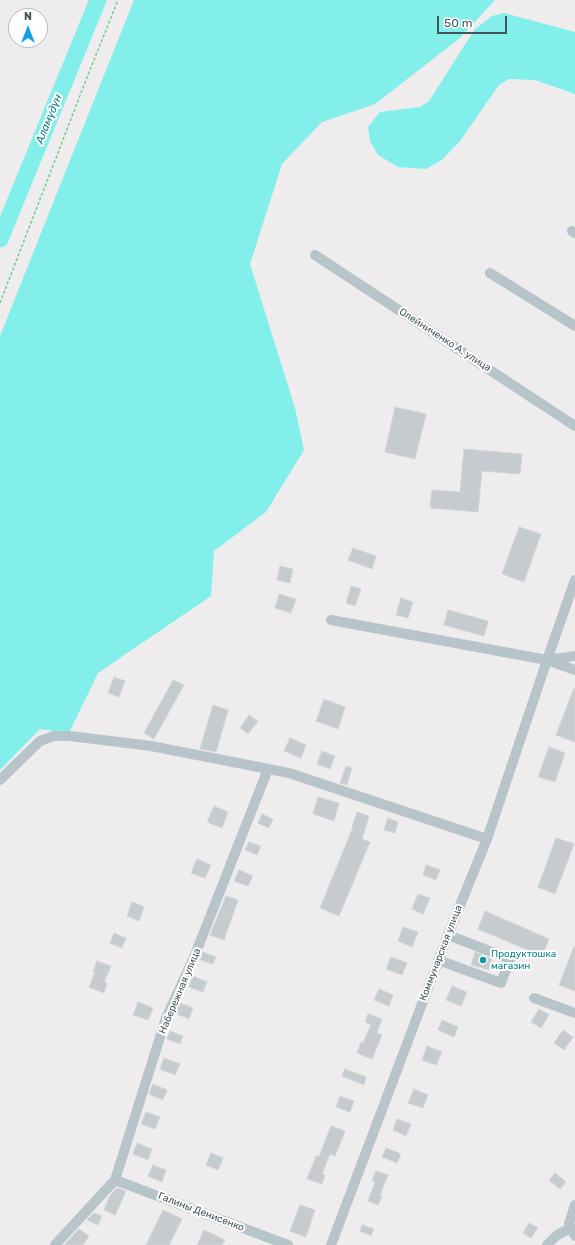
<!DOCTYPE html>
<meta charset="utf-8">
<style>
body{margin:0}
#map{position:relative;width:575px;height:1245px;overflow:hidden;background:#efeced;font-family:Rubik,sans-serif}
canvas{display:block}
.north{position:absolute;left:8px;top:8px;width:40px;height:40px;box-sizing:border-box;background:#fff;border:1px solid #b4bbbd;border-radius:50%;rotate:0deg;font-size:11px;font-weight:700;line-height:16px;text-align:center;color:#44555a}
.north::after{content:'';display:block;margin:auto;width:14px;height:18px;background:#12a0e3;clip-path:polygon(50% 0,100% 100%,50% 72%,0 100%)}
.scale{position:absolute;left:437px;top:16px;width:70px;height:18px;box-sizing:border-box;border:2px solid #44555a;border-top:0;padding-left:5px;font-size:12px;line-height:14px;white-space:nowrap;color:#44555a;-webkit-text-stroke:3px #fff;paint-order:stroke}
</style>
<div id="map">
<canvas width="575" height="1245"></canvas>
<div class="north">N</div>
<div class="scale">50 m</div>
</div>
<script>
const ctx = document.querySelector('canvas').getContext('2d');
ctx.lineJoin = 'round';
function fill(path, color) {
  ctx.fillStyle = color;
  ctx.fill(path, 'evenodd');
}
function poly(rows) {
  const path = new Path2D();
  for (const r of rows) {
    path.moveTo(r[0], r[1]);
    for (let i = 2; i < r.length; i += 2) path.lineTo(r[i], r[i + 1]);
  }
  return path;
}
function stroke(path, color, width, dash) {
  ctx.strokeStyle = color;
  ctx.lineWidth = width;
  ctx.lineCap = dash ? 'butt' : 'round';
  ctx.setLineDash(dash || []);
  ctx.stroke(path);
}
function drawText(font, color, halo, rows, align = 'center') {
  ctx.font = font + ' Rubik,sans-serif';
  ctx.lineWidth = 4;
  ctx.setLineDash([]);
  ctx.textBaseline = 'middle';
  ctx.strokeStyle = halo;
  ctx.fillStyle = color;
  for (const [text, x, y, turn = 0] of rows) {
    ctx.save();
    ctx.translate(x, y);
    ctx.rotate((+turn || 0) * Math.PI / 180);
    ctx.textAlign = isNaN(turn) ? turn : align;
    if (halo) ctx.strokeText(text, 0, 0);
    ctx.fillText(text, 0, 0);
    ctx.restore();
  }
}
fill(poly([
 [134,0,495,0,460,38,375,104,322,122,282,164,250,264,295,408,304,450,266,512,214,551,211,596,98,673,69,733,40,729,0,770,0,336],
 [504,13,575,32,575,94,535,80,509,79,499,85,460,141,442,160,426,169,398,167,378,155,370,141,368,127,380,112,420,107,429,101,475,29,492,16]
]), '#83efeb');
stroke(poly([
 [0,239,98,0]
]), '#83efeb', 17);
const building = poly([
 [395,407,426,414,415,459,385,452,395,407],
 [464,449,522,454,520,474,482,471,478,512,430,508,432,490,460,492,464,449],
 [519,527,541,534,524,582,502,574,519,527],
 [353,548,376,556,372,569,348,560,353,548],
 [280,566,293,569,290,583,277,580,280,566],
 [351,586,361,589,355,606,346,603,351,586],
 [279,594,296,599,291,613,275,608,279,594],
 [401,598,413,602,408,618,396,615,401,598],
 [448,610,488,621,484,636,444,625,448,610],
 [114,677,125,681,119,697,108,693,114,677],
 [173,680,184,685,154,739,144,733,173,680],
 [574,688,575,688,575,742,556,735,574,688],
 [324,699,345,707,338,729,316,721,324,699],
 [213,705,228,710,216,752,200,749,213,705],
 [249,715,258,721,248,734,240,728,249,715],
 [290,738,306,745,301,758,284,751,290,738],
 [549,747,565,753,555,782,538,777,549,747],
 [322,751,335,756,330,769,317,764,322,751],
 [346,766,352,768,347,785,340,783,346,766],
 [318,797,339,803,334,821,313,814,318,797],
 [214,806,228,812,222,828,207,822,214,806],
 [357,812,369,816,362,839,370,842,339,916,320,908,353,827,352,827,357,812],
 [262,814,273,819,269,828,258,823,262,814],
 [388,818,398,822,395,833,384,830,388,818],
 [556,838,574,844,555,894,538,887,556,838],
 [249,842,261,846,257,855,245,850,249,842],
 [197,859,211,865,205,878,191,873,197,859],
 [426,865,440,870,436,880,423,875,426,865],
 [239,870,253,876,248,886,234,881,239,870],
 [418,894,430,898,423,914,412,909,418,894],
 [226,896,238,900,224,940,210,935,226,896],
 [132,902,144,907,139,921,127,916,132,902],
 [485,911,549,939,542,956,478,929,485,911],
 [403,927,418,932,412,947,398,941,403,927],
 [114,933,126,938,122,948,110,943,114,933],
 [574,947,575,947,575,991,559,985,574,947],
 [203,952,216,957,213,964,200,960,203,952],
 [475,952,492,959,489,970,471,965,475,952],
 [391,957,407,963,402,975,386,969,391,957],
 [97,961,111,966,104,982,107,983,104,993,89,987,95,972,93,972,97,961],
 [193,976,207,982,203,992,189,987,193,976],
 [452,986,467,992,461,1006,446,1000,452,986],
 [379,989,393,995,389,1006,374,1000,379,989],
 [138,1002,153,1008,148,1020,133,1015,138,1002],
 [180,1003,193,1008,189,1019,175,1013,180,1003],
 [539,1009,549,1015,541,1028,531,1022,539,1009],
 [368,1014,382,1019,377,1033,382,1035,372,1059,357,1053,361,1042,363,1043,371,1025,365,1022,368,1014],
 [442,1020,458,1027,454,1037,438,1030,442,1020],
 [563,1030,573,1037,564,1050,554,1043,563,1030],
 [170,1031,183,1036,180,1044,167,1039,170,1031],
 [427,1046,442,1052,436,1065,422,1060,427,1046],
 [164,1058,180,1064,175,1075,160,1069,164,1058],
 [345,1069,366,1077,364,1085,342,1076,345,1069],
 [153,1084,167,1090,163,1100,149,1094,153,1084],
 [414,1089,428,1095,423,1108,408,1103,414,1089],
 [340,1096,354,1101,350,1112,336,1107,340,1096],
 [146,1112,160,1117,155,1129,141,1124,146,1112],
 [397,1119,411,1124,406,1136,393,1130,397,1119],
 [331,1126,345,1131,335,1156,330,1154,322,1174,325,1175,322,1184,307,1179,316,1156,319,1157,331,1126],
 [137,1143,152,1149,148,1160,133,1154,137,1143],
 [386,1148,401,1154,397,1163,382,1157,386,1148],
 [211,1153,223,1158,218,1170,206,1165,211,1153],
 [153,1165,166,1170,162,1182,148,1176,153,1165],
 [376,1171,388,1175,380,1195,382,1196,378,1205,368,1201,375,1182,372,1180,376,1171],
 [555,1173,566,1182,560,1189,549,1180,555,1173],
 [117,1188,126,1191,115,1215,104,1210,109,1198,108,1198,117,1188],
 [300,1205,315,1210,306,1237,290,1231,300,1205],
 [163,1210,182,1219,169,1245,146,1245,163,1210],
 [94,1213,102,1216,98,1225,87,1220,94,1213],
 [529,1223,538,1228,531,1238,523,1233,529,1223],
 [362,1225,374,1229,371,1236,360,1231,362,1225],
 [79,1229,89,1236,83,1245,64,1245,79,1229],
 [204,1230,225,1240,222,1245,197,1245,204,1230]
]);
fill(building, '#c6cbd0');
stroke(building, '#d0d5d9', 1);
stroke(poly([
 [0,303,86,80,118,0]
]), '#6fcf88', 1.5, [3, 2]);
stroke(poly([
 [572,231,575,233],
 [315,255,575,426],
 [490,273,575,326],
 [331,620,547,660,575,670],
 [547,660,575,580],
 [0,780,40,741,54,736,70,736,151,746,289,773,487,839],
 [438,960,501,983,510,959,448,935],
 [534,998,575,1013],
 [115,1180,288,1245],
 [575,1205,569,1224,575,1236],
 [55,1245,115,1180,166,1018,195,955,268,769],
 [331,1245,448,935,487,839,547,660,575,656],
 [547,1245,557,1235,571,1228]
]), '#b7c5ca', 10);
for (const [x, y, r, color] of [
 [483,960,4,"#0f9aa8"]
]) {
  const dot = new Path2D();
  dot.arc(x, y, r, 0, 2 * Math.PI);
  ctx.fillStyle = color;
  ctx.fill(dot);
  stroke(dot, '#fff', 1.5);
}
drawText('10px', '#44555a', '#fff', [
 ["Олейниченко А. улица",445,340,33],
 ["Коммунарская улица",441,953,-69],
 ["Набережная улица",180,991,-67],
 ["Галины Денисенко",201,1212,21]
]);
drawText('10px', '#0d838f', '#fff', [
 ["Продуктошка",491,954],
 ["магазин",491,966]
], 'left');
drawText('italic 11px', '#0a8481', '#fff', [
 ["Аламүдүн",49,119,-68]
]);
</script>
